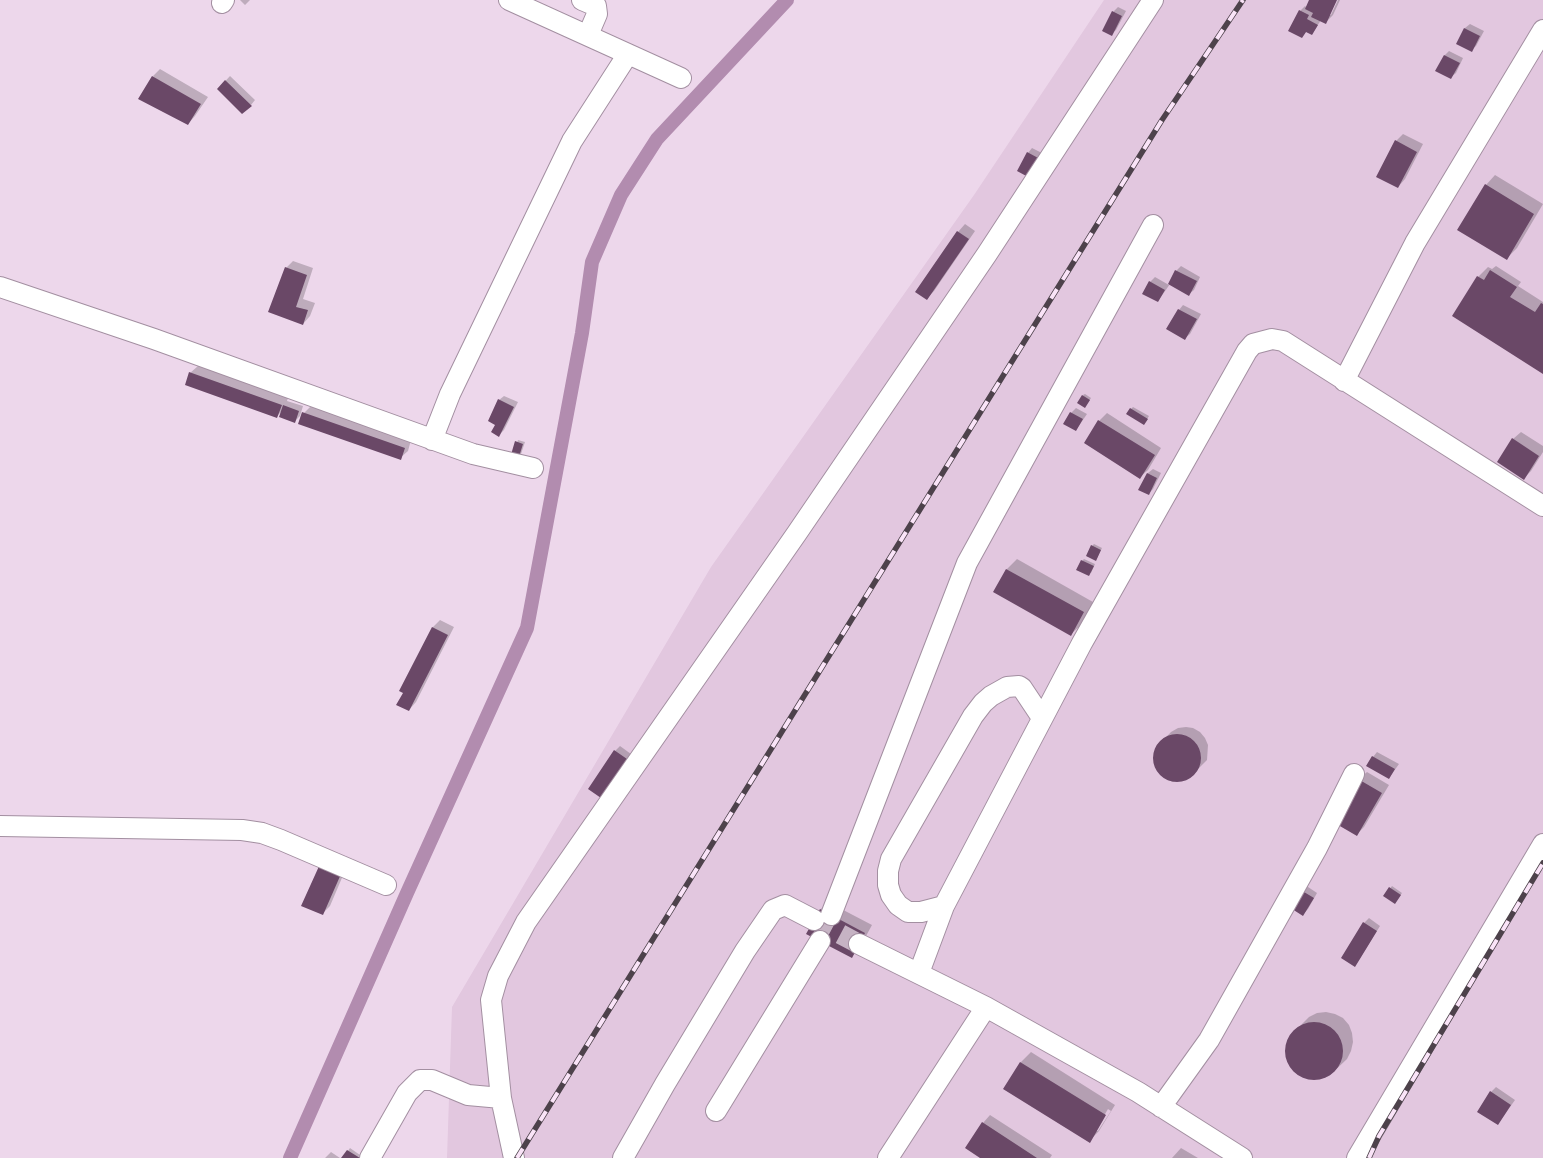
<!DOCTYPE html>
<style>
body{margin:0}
canvas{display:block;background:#edd7eb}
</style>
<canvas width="1543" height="1158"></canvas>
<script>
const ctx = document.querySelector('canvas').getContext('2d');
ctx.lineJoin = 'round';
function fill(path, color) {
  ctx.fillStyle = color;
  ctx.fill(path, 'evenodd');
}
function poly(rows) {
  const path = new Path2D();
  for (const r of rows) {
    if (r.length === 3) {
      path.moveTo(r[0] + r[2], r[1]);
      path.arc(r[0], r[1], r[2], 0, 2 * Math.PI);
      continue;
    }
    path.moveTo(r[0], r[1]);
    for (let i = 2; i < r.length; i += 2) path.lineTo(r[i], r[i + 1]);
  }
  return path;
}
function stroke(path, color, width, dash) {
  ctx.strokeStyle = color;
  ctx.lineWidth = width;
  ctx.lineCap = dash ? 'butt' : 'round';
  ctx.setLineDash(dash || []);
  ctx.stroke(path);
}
fill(poly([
 [1104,0,1543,0,1543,1158,447,1158,452,1007,711,567,974,195]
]), '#e2c7df');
fill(poly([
 [240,0,250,0,245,5],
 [1311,0,1336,0,1328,15,1331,15,1338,0,1340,0,1333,15,1326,22,1321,20,1312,34,1307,31,1302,36,1300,11,1305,6,1307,8],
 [1118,7,1126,11,1116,30,1111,34,1113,12],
 [1470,24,1484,31,1476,46,1471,50,1457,43,1465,28],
 [1449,51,1463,58,1456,73,1451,77,1437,70,1445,55],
 [160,69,208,97,195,116,188,124,153,76],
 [230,76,255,100,251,105,218,89],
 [1403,134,1423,144,1405,179,1398,187,1396,141],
 [1032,148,1044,154,1034,172,1028,153],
 [1495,175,1543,204,1517,248,1507,258,1486,185],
 [965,224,975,231,934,291,927,298,917,291,958,232],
 [293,261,313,268,303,299,315,303,310,316,303,324,270,311,286,268],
 [1181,266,1200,277,1194,290,1189,294,1170,284,1158,301,1150,282,1155,277,1169,285,1176,271],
 [1496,266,1521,282,1518,286,1543,302,1543,372,1478,277,1488,267,1492,269],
 [1183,305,1201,314,1190,334,1185,338,1179,310],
 [198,366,288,398,287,401,303,406,300,416,295,421,282,411,277,416,190,373],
 [1085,394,1091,398,1087,404,1083,395],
 [504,396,518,402,504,430,499,435,497,424,499,400],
 [311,406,411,440,408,451,400,458,304,413],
 [1133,407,1149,416,1146,421,1131,409],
 [1076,408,1087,414,1076,430,1071,413],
 [1107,413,1161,448,1148,470,1140,477,1085,443,1099,421],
 [1521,432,1543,446,1543,452,1531,471,1524,478,1513,439],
 [518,440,525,442,520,457,512,457],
 [1153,469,1161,473,1153,489,1148,494,1140,489,1148,473],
 [1094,544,1102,548,1096,560,1092,546],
 [1017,559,1093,602,1081,625,1071,634,994,592,1007,569],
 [1084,559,1095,564,1091,573,1082,561],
 [440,620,454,627,416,702,409,710,404,692,401,690,433,627],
 [1186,727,1193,728,1200,732,1205,738,1208,745,1207,760,1188,779,1173,782,1166,779,1156,768,1154,760,1155,753,1158,746,1171,732,1178,728],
 [620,746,631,754,605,792,615,751],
 [1377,752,1399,764,1389,778,1373,757],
 [1367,772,1389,785,1364,827,1357,834,1359,779],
 [329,858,347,866,330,906,323,913],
 [1305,885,1317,893,1308,909,1303,914,1291,907],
 [1392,886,1402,893,1397,900,1385,895],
 [828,902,872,925,859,949,852,956,821,909],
 [1369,918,1380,926,1359,960,1355,965,1364,923],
 [1326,1012,1335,1014,1343,1018,1349,1025,1352,1033,1353,1042,1351,1051,1347,1059,1329,1076,1320,1079,1310,1079,1301,1076,1293,1070,1288,1062,1286,1053,1287,1043,1291,1035,1309,1017,1317,1013],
 [1031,1052,1115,1105,1099,1131,1089,1141,1005,1088,1021,1062],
 [1108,1109,1111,1111,1098,1131,1095,1131],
 [1496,1087,1515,1100,1498,1124,1491,1092],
 [990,1115,1052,1155,1050,1158,982,1158,967,1148,983,1123],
 [350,1148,360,1155,358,1158,343,1158],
 [1181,1148,1198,1158,1172,1158],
 [331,1152,340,1158,325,1158]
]), '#0003');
stroke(poly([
 [290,1158,407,893,527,628,582,333,592,262,621,195,657,139,787,0]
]), '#b28caf', 14);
fill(poly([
 [1309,0,1337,0,1326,24,1311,17,1313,13,1305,9],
 [1299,10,1309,15,1307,19,1318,25,1312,35,1306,32,1302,38,1288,31],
 [1112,11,1122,16,1112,36,1102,31],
 [1464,28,1480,36,1472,52,1456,44],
 [1444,55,1460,63,1451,79,1435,71],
 [152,76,201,104,188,125,138,99],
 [225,80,252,106,242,114,217,89],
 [1395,140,1417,152,1398,188,1376,177],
 [1027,152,1040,159,1030,178,1017,171],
 [1485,184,1534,214,1507,260,1457,230],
 [957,231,969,239,927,300,915,292],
 [285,267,307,275,296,307,308,310,303,325,268,312],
 [1175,270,1197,281,1189,296,1168,284],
 [1490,270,1517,287,1510,297,1535,312,1541,303,1543,304,1543,374,1452,316,1477,276,1484,280],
 [1149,281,1165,290,1158,302,1142,294],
 [1178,309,1197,319,1185,340,1166,329],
 [189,372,282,405,277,418,185,385],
 [1082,395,1090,400,1085,408,1077,403],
 [498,399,514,407,499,437,491,432,495,425,488,421],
 [283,405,299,411,295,423,279,417],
 [1130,408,1148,419,1144,425,1126,414],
 [302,412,405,448,401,460,298,424],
 [1070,412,1083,419,1076,431,1063,424],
 [1098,420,1155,455,1140,479,1084,443],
 [1512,438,1539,456,1524,480,1497,462],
 [515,441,523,444,518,460,510,458],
 [1147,473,1157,478,1149,495,1138,490],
 [1091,545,1101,550,1096,561,1086,556],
 [1081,560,1094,566,1089,576,1076,570],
 [1006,569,1084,612,1071,636,993,592],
 [432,627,448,635,409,711,396,705,403,693,399,691],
 [1177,758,24],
 [614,750,627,759,601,798,588,789],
 [1372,756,1395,769,1389,779,1366,766],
 [1358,779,1382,793,1357,836,1333,822],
 [320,864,341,874,323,915,301,906],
 [1389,887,1401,895,1395,904,1383,896],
 [1299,889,1314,898,1303,916,1289,907],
 [820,909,865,933,852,958,806,934],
 [1363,922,1377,931,1355,967,1341,958],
 [1314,1051,29],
 [1020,1062,1106,1115,1090,1143,1003,1089],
 [1490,1091,1511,1105,1498,1125,1477,1112],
 [982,1122,1037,1158,980,1158,965,1148],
 [347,1150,360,1158,341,1158]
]), '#6a4867');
stroke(poly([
 [814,920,859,944]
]), '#c6b3c4', 20, [20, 10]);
const minor = poly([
 [509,0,681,78],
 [582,0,596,6,597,14,588,35],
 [222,3,224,0],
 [0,287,154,339,473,454,533,468],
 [1344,381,1415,243,1543,30],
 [432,440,450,394,572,141,628,54],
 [0,826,242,830,262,833,281,840,386,885],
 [944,906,921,912,908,912,898,905,891,895,888,885,888,871,891,859,973,716,983,703,991,696,1007,687,1019,686,1022,688,1042,718],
 [831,915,967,563,1153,225],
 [859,944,986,1007,1138,1092,1242,1158],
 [919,973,944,906,1082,643,1247,351,1253,344,1272,339,1283,341,1543,506],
 [1161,1107,1209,1040,1317,848,1354,774],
 [716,1111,820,941],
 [370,1158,407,1093,420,1080,432,1080,468,1095,501,1098],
 [514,1158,501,1098,491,1000,498,976,526,922,797,533,987,254,1153,0],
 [623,1158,665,1084,745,951,773,910,785,905,814,920],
 [888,1158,986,1007],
 [1357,1158,1543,844]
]);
stroke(minor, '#a38fa1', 22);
stroke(minor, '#fff', 20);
const rail = poly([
 [517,1158,1162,120,1243,0],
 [1369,1158,1379,1136,1543,863]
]);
stroke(rail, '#4d424b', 5.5);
stroke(rail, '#fae4f8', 4, [11]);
</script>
